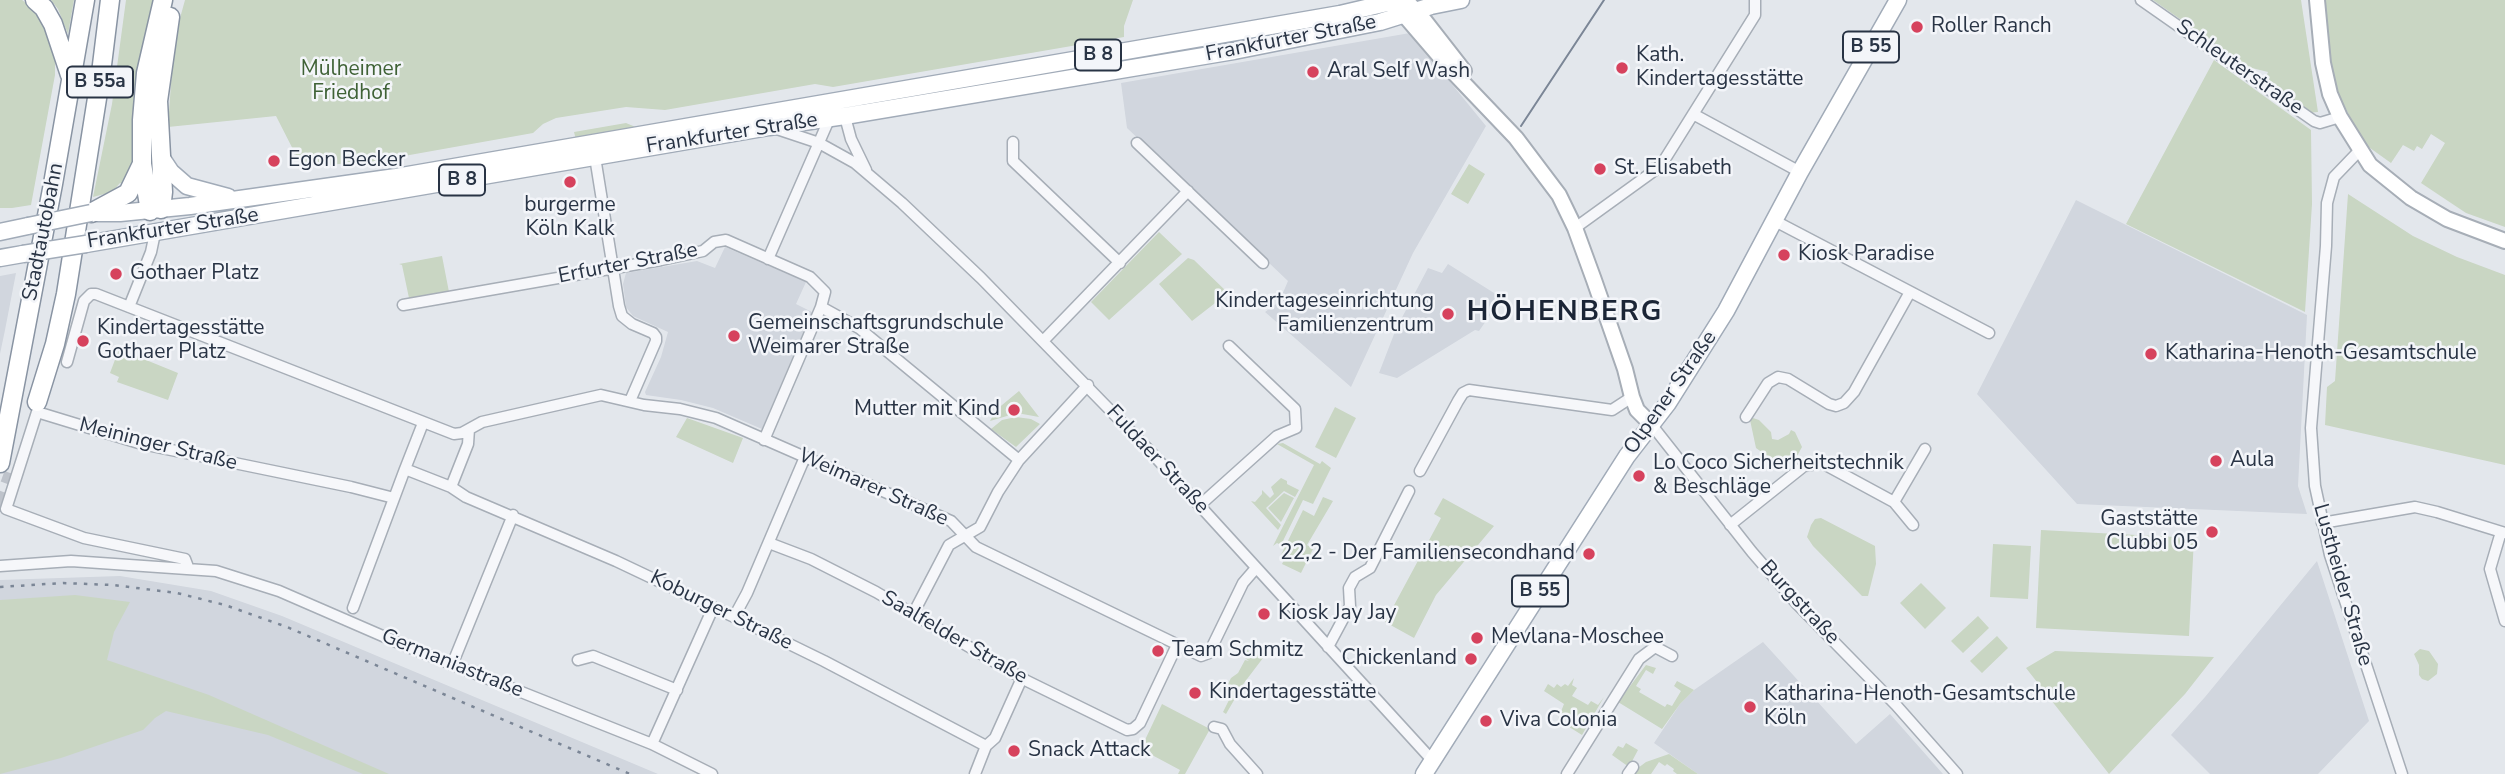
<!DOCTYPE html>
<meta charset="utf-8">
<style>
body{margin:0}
canvas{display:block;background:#e3e7ec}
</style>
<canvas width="2505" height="774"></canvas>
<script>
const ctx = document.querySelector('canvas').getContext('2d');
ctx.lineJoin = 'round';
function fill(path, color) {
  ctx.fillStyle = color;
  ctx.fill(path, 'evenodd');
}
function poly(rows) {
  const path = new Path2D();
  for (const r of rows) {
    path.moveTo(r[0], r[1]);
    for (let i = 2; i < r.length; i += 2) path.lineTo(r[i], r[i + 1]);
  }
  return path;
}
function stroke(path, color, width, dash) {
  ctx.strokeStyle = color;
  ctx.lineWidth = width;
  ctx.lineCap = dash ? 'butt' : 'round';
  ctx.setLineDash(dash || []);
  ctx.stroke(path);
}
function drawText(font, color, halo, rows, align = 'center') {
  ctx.font = font + ' "Nunito Sans",sans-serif';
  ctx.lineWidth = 5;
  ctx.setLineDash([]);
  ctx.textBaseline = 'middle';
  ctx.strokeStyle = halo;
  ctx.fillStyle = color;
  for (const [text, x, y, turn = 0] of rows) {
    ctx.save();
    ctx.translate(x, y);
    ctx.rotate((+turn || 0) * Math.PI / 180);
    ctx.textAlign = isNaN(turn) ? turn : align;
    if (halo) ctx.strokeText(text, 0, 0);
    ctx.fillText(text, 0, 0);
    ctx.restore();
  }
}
fill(poly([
 [1410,33,1486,126,1413,253,1351,387,1265,312,1279,302,1288,281,1127,128,1121,83],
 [2076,200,2307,315,2298,486,2307,514,2077,504,1977,394],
 [725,247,806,282,796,304,812,312,762,429,713,408,681,400,646,395,645,392,661,357,668,332,633,316,626,307,623,284,626,273,697,261,715,268],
 [1448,264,1502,298,1479,331,1475,330,1397,378,1379,373,1396,329,1428,268,1442,273],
 [16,273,5,330,0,354,0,276],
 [2317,561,2369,721,2318,774,2210,774,2171,735,2205,697],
 [120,576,211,591,282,616,658,774,0,774,0,580],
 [1763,642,1856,744,1890,714,1943,774,1698,774,1654,743,1680,704,1694,690]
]), '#d1d6de');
fill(poly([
 [0,0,22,0,29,5,42,19,55,51,55,75,31,205,12,208,0,208],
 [51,0,74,0,68,34,58,9],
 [126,0,157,0,144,51,132,126,132,173,127,187,120,183,112,192,93,197,112,104],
 [185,0,1133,0,1124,26,1124,37,833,87,815,84,665,110,626,107,556,118,543,124,533,133,376,161,302,167,276,116,168,127,174,40],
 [2153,0,2301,0,2318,112,2307,113,2264,82,2268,72,2248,67],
 [2325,0,2505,0,2505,227,2466,213,2421,183,2445,143,2431,134,2422,149,2417,146,2414,151,2403,145,2391,163,2363,143,2339,95,2328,62],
 [1152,54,1134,61,849,107,939,92,980,81],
 [2214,60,2311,130,2312,204,2305,312,2126,224],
 [626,123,638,128,576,140,574,132],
 [1469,164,1485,174,1468,204,1451,194],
 [2348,194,2413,236,2457,257,2505,275,2505,465,2325,425,2327,387,2335,381],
 [1159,232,1182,254,1109,320,1091,302],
 [442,256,449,292,409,298,402,265,399,264],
 [1188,258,1194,260,1228,293,1192,321,1159,284],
 [119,349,178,373,168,400,117,382,119,377,110,373],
 [1019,391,1039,417,1017,413,990,421,996,410],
 [1335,407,1356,418,1336,458,1315,447],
 [1016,417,1031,419,1040,424,1016,447,991,429,1002,420],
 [687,418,743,438,733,463,676,437],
 [1753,418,1759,420,1771,432,1772,439,1778,440,1789,434,1791,430,1795,432,1802,447,1797,456,1770,458,1756,448,1750,420],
 [1283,443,1320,464,1322,461,1331,468,1313,504,1303,500,1281,545,1277,543,1273,546,1314,465,1277,444],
 [1281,478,1287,481,1287,484,1299,490,1295,497,1284,491,1266,508,1281,525,1278,530,1251,501,1255,502,1262,494,1262,490,1270,498,1274,494,1271,487],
 [1284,493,1294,498,1281,522,1268,508],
 [1323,497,1333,501,1307,545,1313,549,1301,573,1282,564,1285,558,1281,555,1303,510,1314,516],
 [1443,498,1494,526,1436,595,1414,638,1385,622,1441,518,1434,514],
 [1821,518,1875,546,1876,564,1868,596,1862,596,1813,546,1807,537,1811,525,1815,519],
 [2041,530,2194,538,2189,636,2036,628],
 [1993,544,2031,546,2028,599,1990,597],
 [1921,583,1946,608,1925,629,1900,603],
 [75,595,130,602,114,632,107,660,209,695,389,774,363,774,268,735,166,711,155,718,143,730,61,758,0,774,0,600],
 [1978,616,1989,628,1963,653,1951,641],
 [1997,636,2008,648,1982,673,1970,661],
 [1245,649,1263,658,1244,683,1226,714,1223,712,1229,700,1226,688,1231,678,1238,673,1245,660,1249,661,1242,656],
 [2420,649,2429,651,2438,664,2437,674,2428,681,2422,679,2419,675,2419,665,2414,654],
 [2055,651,2214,657,2185,694,2109,774,2026,668],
 [1646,665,1656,668,1653,674,1646,670,1636,686,1641,689,1639,692,1665,707,1667,704,1672,706,1681,691,1674,686,1677,681,1694,690,1680,704,1662,729,1618,702],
 [1574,678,1572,685,1577,688,1572,696,1588,705,1591,701,1598,705,1604,697,1582,735,1566,725,1568,720,1562,716,1558,719,1564,704,1544,691,1548,684,1554,688,1557,684,1561,687,1565,684,1568,686],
 [1162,704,1210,729,1185,774,1178,774,1180,770,1152,755,1145,740],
 [1626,743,1638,750,1629,767,1612,755,1618,746,1623,748],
 [1669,754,1698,774,1677,774,1673,771,1674,769,1667,764,1665,766,1659,762,1651,774,1630,774,1646,762]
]), '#c9d6c3');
stroke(poly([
 [0,510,13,474]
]), '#bec3cb', 18, [18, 9]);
const street = poly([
 [2141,0,2314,121,2320,123,2340,117],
 [844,113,851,139,866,170],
 [1693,114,1800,172],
 [777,129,819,143,855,163,902,203,981,278,1148,449,1432,760],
 [1013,142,1013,161,1120,263],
 [1137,143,1263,263],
 [2359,151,2334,177,2327,203,2326,246,2311,428,2315,486,2330,555,2402,774],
 [595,157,619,306,622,316,632,324,653,333,656,337,656,341,630,401],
 [1775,221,1989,333],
 [1575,228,1658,168,1665,159,1755,15,1755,0],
 [768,259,831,115],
 [403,305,661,260,703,251,714,242,726,240,810,277,825,292,821,307,859,328,1019,460],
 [129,307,151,252,155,233],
 [1044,340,1188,191],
 [67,362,84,301,91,294,96,294,454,434,462,433,482,422,601,395,644,405,680,409,716,418,951,521,976,547,1201,656,1209,653,1243,583,1256,568],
 [1746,417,1768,383,1778,377,1788,379,1829,404,1836,406,1844,403,1854,392,1910,292],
 [423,423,405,469,451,487,468,444,469,429],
 [1651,424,1752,552,1797,604,1896,705,1957,774],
 [764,440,821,307],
 [1420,471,1458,401,1463,393,1469,390,1612,410,1632,397],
 [451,487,466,497,616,561,734,617,824,661,986,746],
 [1894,502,1913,525],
 [1199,506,1277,436,1296,428,1295,409,1229,346],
 [2322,523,2415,507,2437,512,2505,533],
 [1730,525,1804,466,1822,463,1894,502,1925,449],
 [2501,532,2490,569,2505,621],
 [769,543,811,559,876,592,1027,681,1127,730,1133,729,1140,723,1177,645],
 [0,566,71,561,216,571,279,591,408,647,652,744,712,774],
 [188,567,185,559,84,538,6,509,37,412,142,444,351,487,394,498],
 [353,608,405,469],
 [913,614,949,545,980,527,998,492,1019,460,1088,385],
 [734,617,747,593,805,457],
 [1328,647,1350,606,1349,588,1355,577,1370,568,1409,491],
 [578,660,593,656,677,690],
 [452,665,513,515],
 [1214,727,1222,729,1230,744,1257,774],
 [652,744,713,608],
 [975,774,986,746,995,738,1022,678],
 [1567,774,1639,659,1655,647,1672,656],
 [1628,774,1633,767]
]);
const secondary = poly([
 [1406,0,1425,21,1464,71],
 [2317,0,2323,63,2330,94,2340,117,2370,165,2411,198,2447,219,2505,241],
 [1398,8,1453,72,1516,138,1559,195,1575,228,1594,280,1625,369,1632,397,1637,410,1651,424]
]);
const primary = poly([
 [161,157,171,172,187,186,228,197],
 [91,213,120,213,190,206,396,177,1340,14,1400,0],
 [0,232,28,226],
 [86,244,769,127,845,116,1234,51,1380,22,1431,6,1461,0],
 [0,258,23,254],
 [1424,774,1627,456,1668,403,1726,311,1800,172,1898,0]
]);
const highway = poly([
 [35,0,44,8,53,24,70,75],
 [161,209,163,192,158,101,170,17],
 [150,211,142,164,142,120,146,73,163,0],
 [91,213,128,193,141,166],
 [37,402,55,344,66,294,101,73,110,0],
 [0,463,53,184,85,0]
]);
stroke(street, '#a7aeb7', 13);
stroke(secondary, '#a7aeb7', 18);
stroke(primary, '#a1abb8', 19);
stroke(highway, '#8994a3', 21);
stroke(street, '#f6f7fa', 10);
stroke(secondary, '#fff', 14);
stroke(primary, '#fff', 16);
stroke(highway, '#fff', 18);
stroke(poly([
 [1521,126,1604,0]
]), '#7b8696', 2);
stroke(poly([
 [0,587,63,583,113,585,177,593,225,605,287,627,630,774]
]), '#7b8696', 2.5, [3.5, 7]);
const primaryBridge = poly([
 [28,226,91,213],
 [23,254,86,244]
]);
stroke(primaryBridge, '#a1abb8', 19, []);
stroke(primaryBridge, '#fff', 16);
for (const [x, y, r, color] of [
 [1917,27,7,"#d6425d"],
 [1622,68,7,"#d6425d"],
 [1313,72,7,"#d6425d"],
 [274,161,7,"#d6425d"],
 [1600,169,7,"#d6425d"],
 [570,182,7,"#d6425d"],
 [1784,255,7,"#d6425d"],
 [116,274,7,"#d6425d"],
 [1448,314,7,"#d6425d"],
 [734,336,7,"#d6425d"],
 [83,341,7,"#d6425d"],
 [2151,354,7,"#d6425d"],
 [1014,410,7,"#d6425d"],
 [2216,461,7,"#d6425d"],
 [1639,476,7,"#d6425d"],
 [2212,532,7,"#d6425d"],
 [1589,554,7,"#d6425d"],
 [1264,614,7,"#d6425d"],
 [1477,638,7,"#d6425d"],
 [1158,651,7,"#d6425d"],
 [1471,659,7,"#d6425d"],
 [1195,693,7,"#d6425d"],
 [1750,707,7,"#d6425d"],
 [1486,721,7,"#d6425d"],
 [1014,751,7,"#d6425d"]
]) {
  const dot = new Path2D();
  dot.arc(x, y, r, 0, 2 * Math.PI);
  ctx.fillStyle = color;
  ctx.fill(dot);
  stroke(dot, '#f3f5f9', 2.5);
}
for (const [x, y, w] of [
 [1871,47,56],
 [1098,55,46],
 [100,82,66],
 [462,180,46],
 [1540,591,56]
]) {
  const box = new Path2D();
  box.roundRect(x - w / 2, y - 15.5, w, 31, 5);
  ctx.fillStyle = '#f3f5f9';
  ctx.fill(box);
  stroke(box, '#293445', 2);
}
drawText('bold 19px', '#293445', null, [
 ["B 55",1871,47],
 ["B 8",1098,55],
 ["B 55a",100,82],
 ["B 8",462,180],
 ["B 55",1540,591]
]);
drawText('21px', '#293445', '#f3f5f9', [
 ["Roller Ranch",1931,27],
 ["Kath.",1636,56],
 ["Kindertagesstätte",1636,80],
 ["Aral Self Wash",1327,72],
 ["Egon Becker",288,161],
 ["St. Elisabeth",1614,169],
 ["burgerme",570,206,"center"],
 ["Köln Kalk",570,230,"center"],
 ["Kiosk Paradise",1798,255],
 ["Gothaer Platz",130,274],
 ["Kindertageseinrichtung",1434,302,"right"],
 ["Familienzentrum",1434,326,"right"],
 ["Gemeinschaftsgrundschule",748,324],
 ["Weimarer Straße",748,348],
 ["Kindertagesstätte",97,329],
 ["Gothaer Platz",97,353],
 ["Katharina-Henoth-Gesamtschule",2165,354],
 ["Mutter mit Kind",1000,410,"right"],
 ["Aula",2230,461],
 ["Lo Coco Sicherheitstechnik",1653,464],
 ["& Beschläge",1653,488],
 ["Gaststätte",2198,520,"right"],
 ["Clubbi 05",2198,544,"right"],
 ["22,2 - Der Familiensecondhand",1575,554,"right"],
 ["Kiosk Jay Jay",1278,614],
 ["Mevlana-Moschee",1491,638],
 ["Team Schmitz",1172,651],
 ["Chickenland",1457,659,"right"],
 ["Kindertagesstätte",1209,693],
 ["Katharina-Henoth-Gesamtschule",1764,695],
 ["Köln",1764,719],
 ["Viva Colonia",1500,721],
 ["Snack Attack",1028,751]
], 'left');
drawText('21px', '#293445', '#f3f5f9', [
 ["Frankfurter Straße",1291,39,-11],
 ["Schleuterstraße",2239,68,35],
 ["Frankfurter Straße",732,134,-9],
 ["Frankfurter Straße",173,229,-9],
 ["Stadtautobahn",44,232,-79],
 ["Erfurter Straße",628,264,-11],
 ["Olpener Straße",1671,393,-55],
 ["Meininger Straße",158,445,14],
 ["Fuldaer Straße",1157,460,47],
 ["Weimarer Straße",873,488,24],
 ["Lustheider Straße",2342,585,74],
 ["Burgstraße",1799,603,47],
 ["Koburger Straße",721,611,26],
 ["Saalfelder Straße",954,638,30],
 ["Germaniastraße",452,664,22]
]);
drawText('21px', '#3f6236', '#f3f5f9', [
 ["Mülheimer",351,70],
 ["Friedhof",351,94]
]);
ctx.letterSpacing = '2px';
drawText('bold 28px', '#1b2536', '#f3f5f9', [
 ["HÖHENBERG",1565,313]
]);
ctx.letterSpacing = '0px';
</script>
